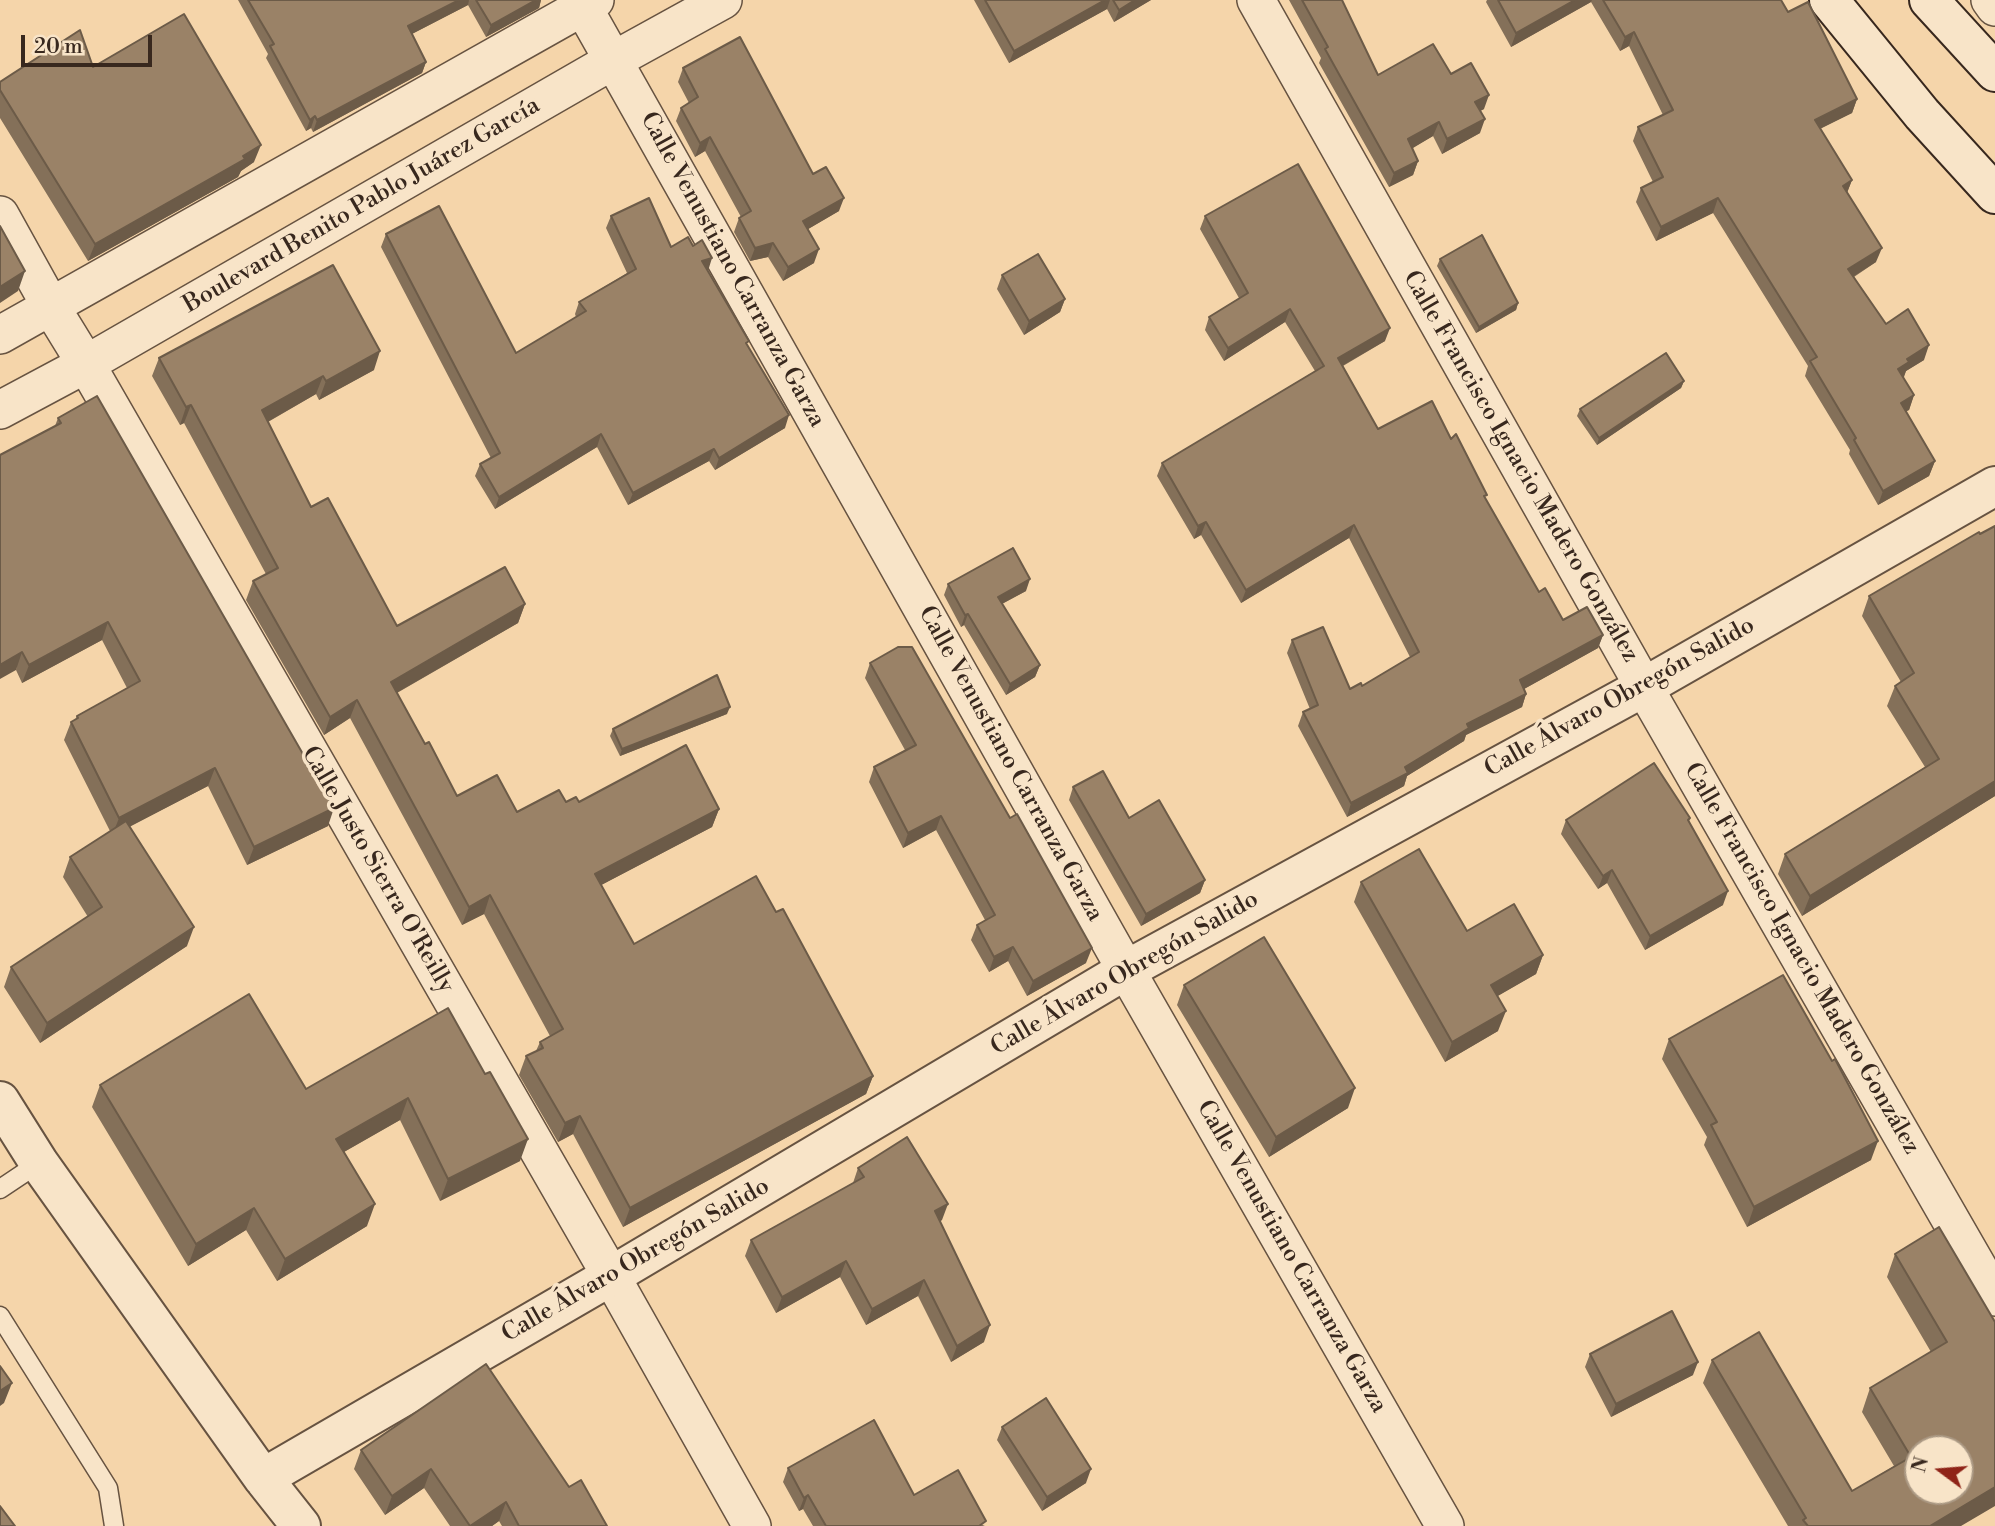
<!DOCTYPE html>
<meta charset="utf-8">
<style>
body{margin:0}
#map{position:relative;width:1995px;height:1526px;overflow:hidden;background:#f5d5aa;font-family:"Libre Bodoni",serif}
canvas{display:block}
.north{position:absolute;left:1904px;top:1435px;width:70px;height:70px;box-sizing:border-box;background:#f8e4c8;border:2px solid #ab9984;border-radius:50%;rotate:286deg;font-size:19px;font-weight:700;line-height:28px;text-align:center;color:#38281e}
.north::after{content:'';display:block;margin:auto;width:24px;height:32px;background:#8f2418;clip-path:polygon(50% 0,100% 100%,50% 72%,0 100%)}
.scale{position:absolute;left:21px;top:35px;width:131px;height:32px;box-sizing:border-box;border:4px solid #38281e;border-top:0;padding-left:9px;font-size:21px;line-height:24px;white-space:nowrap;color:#38281e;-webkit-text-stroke:5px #f8e4c8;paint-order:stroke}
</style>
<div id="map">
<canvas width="1995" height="1526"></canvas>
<div class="north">N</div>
<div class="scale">20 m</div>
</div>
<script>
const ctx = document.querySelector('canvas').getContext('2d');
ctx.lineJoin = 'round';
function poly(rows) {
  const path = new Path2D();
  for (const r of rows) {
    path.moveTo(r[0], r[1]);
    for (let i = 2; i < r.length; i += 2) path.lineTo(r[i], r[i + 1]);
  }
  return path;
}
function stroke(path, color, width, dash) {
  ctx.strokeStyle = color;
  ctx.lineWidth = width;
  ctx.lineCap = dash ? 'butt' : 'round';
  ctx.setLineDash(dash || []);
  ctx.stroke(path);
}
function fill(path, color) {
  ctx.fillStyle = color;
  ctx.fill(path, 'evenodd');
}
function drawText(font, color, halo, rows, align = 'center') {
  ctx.font = font + ' "Libre Bodoni",serif';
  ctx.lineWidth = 7;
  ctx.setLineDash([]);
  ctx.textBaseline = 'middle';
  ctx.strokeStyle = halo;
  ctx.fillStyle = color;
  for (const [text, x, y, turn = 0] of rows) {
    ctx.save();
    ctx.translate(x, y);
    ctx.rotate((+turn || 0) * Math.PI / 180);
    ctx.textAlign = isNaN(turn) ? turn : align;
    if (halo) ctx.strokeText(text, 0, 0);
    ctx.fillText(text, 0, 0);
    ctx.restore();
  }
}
const service = poly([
 [0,1189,39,1163],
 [0,1316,108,1488,114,1526]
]);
const minor = poly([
 [579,0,1126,970,1445,1526],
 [1256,0,1644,687,1995,1297],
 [1990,0,1995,7],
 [0,215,51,307,86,364,611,1276,752,1526],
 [0,335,595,0],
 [0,410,86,364,614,60,723,0]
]);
const tertiary = poly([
 [0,1101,39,1163,263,1478,301,1526],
 [263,1478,611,1276,1126,970,1644,687,1995,486]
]);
const secondary = poly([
 [1829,0,1922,114,1995,194],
 [1929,0,1995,72]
]);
stroke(service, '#675341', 21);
stroke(minor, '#675341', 40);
stroke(tertiary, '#675341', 42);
stroke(secondary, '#38281e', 42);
stroke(service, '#f8e4c8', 18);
stroke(minor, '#f8e4c8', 37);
stroke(tertiary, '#f8e4c8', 38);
stroke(secondary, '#f8e4c8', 38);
fill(poly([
 [238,0,541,0,539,8,486,37,468,5,412,34,426,62,422,73,313,132,311,128,306,131,266,58,268,54],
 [974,0,1151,0,1114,22,1107,9,1009,63],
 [1289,0,1342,0,1378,75,1451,74,1484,109,1480,111,1480,133,1442,154,1433,136,1412,148,1418,161,1413,175,1389,187,1319,63,1321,58],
 [1487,0,1781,0,1788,12,1857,99,1852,113,1820,129,1852,180,1847,193,1876,262,1854,277,1886,324,1924,360,1906,371,1903,377,1914,395,1909,410,1905,411,1935,461,1929,476,1878,505,1849,454,1850,450,1805,376,1808,366,1713,213,1656,241,1636,202,1641,188,1653,182,1633,141,1638,127,1663,115,1629,46,1620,51,1591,2,1511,47,1486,2],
 [93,67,254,162,241,171,238,177,88,261,0,118,0,82],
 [683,68,813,174,839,211,808,229,814,263,783,281,768,257,750,261,734,232,739,218,741,217,705,151,695,157,676,121,681,108,689,103,678,82],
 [611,216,671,247,708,271,747,345,785,428,715,470,709,461,628,505,597,447,495,509,475,476,480,464,491,458,381,247,386,234,516,353,576,317,575,314,579,302,627,273,606,228],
 [1205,216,1385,341,1343,366,1378,429,1451,439,1539,592,1563,620,1603,635,1598,648,1524,689,1526,694,1522,707,1466,735,1464,741,1407,776,1404,786,1347,817,1298,726,1303,712,1310,709,1287,653,1292,640,1350,689,1362,686,1410,657,1349,538,1241,603,1201,535,1194,539,1157,476,1162,463,1315,371,1285,322,1224,361,1205,330,1209,317,1239,298,1200,229],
 [1440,259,1518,303,1516,310,1476,333,1437,266],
 [1002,275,1065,299,1060,312,1024,335,997,289],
 [159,358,374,370,319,400,316,394,268,422,311,507,397,626,525,604,518,623,397,693,425,744,457,796,517,812,566,802,719,809,712,827,601,885,634,944,776,912,873,1076,866,1094,623,1227,573,1134,558,1142,519,1075,526,1056,536,1051,540,1042,550,1036,484,914,462,925,350,718,324,735,246,600,253,581,266,574,184,423,180,425,152,376],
 [1684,381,1681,388,1597,445,1577,416,1580,409],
 [58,418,328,826,247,865,208,786,130,826,187,946,40,1043,4,987,11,967,88,917,63,877,70,857,110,831,64,740,71,722,75,720,77,716,127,688,102,640,22,683,16,670,55,426],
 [1995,526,1995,796,1802,916,1778,874,1785,854,1925,767,1887,706,1895,686,1901,682,1862,616,1869,596],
 [948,584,1026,591,1002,604,1040,665,1035,677,1006,695,964,625,961,627,944,595],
 [870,663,1086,963,1027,996,1008,961,989,972,971,940,977,925,985,920,936,830,903,848,869,782,874,767,905,750,865,678],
 [727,714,620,756,610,736,613,729],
 [1073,787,1129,818,1205,880,1200,893,1141,926,1069,800],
 [1690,818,1689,821,1723,905,1645,950,1607,883,1598,889,1561,834,1566,820],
 [1361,882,1467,931,1543,955,1536,974,1497,996,1498,1031,1445,1062,1354,902],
 [1184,985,1348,1108,1269,1157,1177,1005],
 [448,1008,520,1161,440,1201,400,1120,344,1152,367,1226,277,1281,246,1230,188,1266,92,1107,100,1085,306,1089],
 [1669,1039,1871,1160,1747,1227,1704,1145,1707,1137,1662,1059],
 [858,1168,942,1220,940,1221,984,1342,951,1362,918,1296,866,1325,840,1277,776,1313,745,1256,751,1240,853,1183],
 [1939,1227,1961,1526,1788,1526,1703,1383,1712,1360,1852,1491,1894,1466,1862,1412,1870,1388,1931,1352,1887,1277,1895,1254],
 [1590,1354,1693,1375,1611,1417,1585,1367],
 [1002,1427,1086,1483,1042,1511,997,1440],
 [361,1450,569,1487,607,1526,502,1526,499,1521,492,1526,450,1526,424,1488,385,1515,354,1469],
 [788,1468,914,1495,985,1526,813,1526,803,1509,799,1511,783,1482]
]), '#847059');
fill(poly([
 [459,0,469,0,468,5,404,38,408,26],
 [536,0,541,0,539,8,486,37,491,25],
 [1105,0,1110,0,1107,9,1009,63,1014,51],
 [1135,0,1151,0,1114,22,1119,10],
 [1575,0,1592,0,1591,2,1511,47,1516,33],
 [1634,32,1629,46,1620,51,1625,37],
 [426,62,422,73,313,132,317,120],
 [1489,95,1484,109,1470,116,1475,102],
 [1857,99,1852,113,1809,134,1815,120],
 [315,116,311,128,306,131,310,120],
 [1485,119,1480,133,1442,154,1447,139],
 [1439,122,1433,136,1403,154,1408,139],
 [710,137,705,151,695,157,700,143],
 [261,145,254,162,241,171,238,177,88,261,95,244],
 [1418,161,1413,175,1389,187,1394,173],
 [1852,180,1846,195,1843,186],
 [844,198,839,211,798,235,803,221],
 [1718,198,1713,213,1656,241,1661,227],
 [773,243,768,257,750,261,755,248],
 [1882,248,1876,262,1843,283,1848,269],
 [819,249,814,263,783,281,788,267],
 [712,258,708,271,702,261],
 [25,271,18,291,0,303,0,287],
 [1065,299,1060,312,1024,335,1029,321],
 [1518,303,1516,310,1476,333,1479,327],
 [1290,309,1285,322,1224,361,1228,348],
 [1390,328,1385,341,1333,371,1338,358],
 [1929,345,1924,360,1906,371,1904,377,1893,383,1898,369,1907,359],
 [380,351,374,370,319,400,326,381],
 [323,376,316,394,255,429,262,410],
 [1684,381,1681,388,1597,445,1599,438],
 [1914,395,1909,410,1895,417,1901,403],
 [191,405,184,423,180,425,186,407],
 [789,415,785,428,715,470,719,458],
 [601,434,597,447,495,509,499,497],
 [714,449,709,461,628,505,633,493],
 [1935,461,1929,476,1878,505,1883,491],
 [1206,522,1201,535,1194,539,1198,526],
 [1354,525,1349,538,1241,603,1246,590],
 [1030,579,1026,591,994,608,998,597],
 [525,604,518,623,384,700,391,682],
 [968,614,964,625,961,627,965,615],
 [108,622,102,640,22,683,29,665],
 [1603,635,1598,648,1515,694,1520,680],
 [22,652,16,670,0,679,0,665],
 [1040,665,1035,677,1006,695,1010,684],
 [1526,694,1522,707,1466,735,1464,741,1407,776,1404,786,1347,817,1351,803,1467,724],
 [357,700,350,718,324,735,330,717],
 [730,707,727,714,620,756,622,749],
 [215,768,208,786,112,836,119,818],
 [1995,781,1995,796,1802,916,1810,896],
 [334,808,328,826,247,865,254,847],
 [719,809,712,827,588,892,595,874],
 [941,816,936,830,903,848,908,833],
 [1612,870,1607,883,1598,889,1603,876],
 [1205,880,1200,893,1141,926,1146,914],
 [1728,891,1723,905,1645,950,1650,936],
 [490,895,484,914,462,925,469,907],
 [194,927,187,946,40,1043,47,1023],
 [1013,947,1008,961,989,972,994,957],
 [1092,948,1086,963,1027,996,1033,981],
 [1543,955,1536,974,1484,1004,1491,985],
 [1506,1011,1498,1031,1445,1062,1452,1042],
 [873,1076,866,1094,623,1227,630,1208],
 [1355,1088,1348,1108,1269,1157,1276,1137],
 [408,1098,400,1120,328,1161,336,1139],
 [580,1116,573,1134,558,1142,565,1123],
 [528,1139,520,1161,440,1201,448,1179],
 [1878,1141,1871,1160,1747,1227,1754,1207],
 [375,1204,367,1226,277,1281,285,1259],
 [948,1204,942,1220,929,1228,935,1211],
 [254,1208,246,1230,188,1266,196,1244],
 [846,1261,840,1277,776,1313,782,1297],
 [924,1280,918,1296,866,1325,872,1309],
 [990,1325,984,1342,951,1362,957,1346],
 [1698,1362,1693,1375,1611,1417,1616,1404],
 [12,1383,4,1403,0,1406,0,1391],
 [431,1469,424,1488,385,1515,392,1496],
 [1091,1469,1086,1483,1042,1511,1047,1497],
 [1995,1487,1995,1506,1961,1526,1930,1526],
 [808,1495,803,1509,799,1511,804,1498],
 [506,1502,499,1521,492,1526,471,1526]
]), '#6c5b48');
const building = poly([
 [248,0,459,0,408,26,426,62,317,120,315,116,310,120,270,46,274,44,248,0],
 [476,0,536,0,491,25,476,0],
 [985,0,1105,0,1014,51,985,0],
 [1113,0,1135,0,1119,10,1113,0],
 [1302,0,1342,0,1378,75,1433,44,1451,74,1471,63,1489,95,1475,102,1485,119,1447,139,1439,122,1408,139,1418,161,1394,173,1325,49,1328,47,1302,0],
 [1498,0,1575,0,1516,33,1498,0],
 [1603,0,1781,0,1788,12,1808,2,1857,99,1815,120,1852,180,1843,186,1882,248,1848,269,1886,324,1908,309,1929,345,1907,359,1909,362,1898,369,1914,395,1901,403,1935,461,1883,491,1854,440,1856,438,1810,361,1817,357,1718,198,1661,227,1641,188,1663,177,1638,127,1673,110,1634,32,1625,37,1603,0],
 [184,14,261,145,243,156,245,159,95,244,0,90,0,82,80,30,93,67,184,14],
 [740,37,813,174,826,167,844,198,803,221,819,249,788,267,773,243,755,248,739,218,751,211,710,137,700,143,681,108,698,97,683,68,740,37],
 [1298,164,1390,328,1338,358,1378,429,1432,401,1451,439,1456,434,1487,495,1484,496,1539,592,1545,588,1563,620,1587,607,1603,635,1520,680,1526,694,1467,724,1469,728,1405,767,1408,773,1351,803,1303,712,1318,705,1292,640,1323,627,1350,689,1361,683,1362,686,1419,652,1354,525,1246,590,1206,522,1198,526,1162,463,1324,366,1290,309,1228,348,1209,317,1248,293,1205,216,1298,164],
 [649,198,671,247,688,237,693,246,702,240,712,258,702,261,749,341,746,343,789,415,719,458,714,449,633,493,601,434,499,497,480,464,500,453,386,234,439,206,516,353,586,311,579,302,636,269,611,216,649,198],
 [0,226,25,271,0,287,0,226],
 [1482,235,1518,303,1479,327,1440,259,1482,235],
 [1038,254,1065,299,1029,321,1002,275,1038,254],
 [333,265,380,351,326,381,323,376,262,410,311,507,328,498,397,626,505,567,525,604,391,682,425,744,429,742,457,796,497,775,517,812,559,790,566,802,576,797,579,802,686,745,719,809,595,874,634,944,756,876,776,912,783,909,873,1076,630,1208,580,1116,565,1123,526,1056,543,1048,540,1042,563,1029,490,895,469,907,357,700,330,717,253,581,278,568,191,405,186,407,159,358,333,265],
 [1666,353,1684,381,1599,438,1580,409,1666,353],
 [97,396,334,808,254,847,215,768,119,818,71,722,78,718,77,716,140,681,108,622,29,665,22,652,0,665,0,455,61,423,58,418,97,396],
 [1995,526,1995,781,1810,896,1785,854,1939,759,1895,686,1914,673,1869,596,1979,532,1980,534,1995,526],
 [1013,548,1030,579,998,597,1040,665,1010,684,968,614,965,615,948,584,1013,548],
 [898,647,912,647,1010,818,1017,814,1092,948,1033,981,1013,947,994,957,977,925,995,915,941,816,908,833,874,767,916,745,870,663,898,647],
 [717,675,730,707,622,749,613,729,717,675],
 [1654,763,1690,818,1688,820,1728,891,1650,936,1612,870,1603,876,1566,820,1654,763],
 [1103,771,1129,818,1159,800,1205,880,1146,914,1073,787,1103,771],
 [126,821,194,927,47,1023,11,967,102,907,70,857,126,821],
 [1419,849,1467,931,1514,904,1543,955,1491,985,1506,1011,1452,1042,1361,882,1419,849],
 [1264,937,1355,1088,1276,1137,1184,985,1264,937],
 [1783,975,1832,1061,1835,1059,1878,1141,1754,1207,1711,1125,1717,1122,1669,1039,1783,975],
 [249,994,306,1089,448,1008,485,1074,490,1072,528,1139,448,1179,408,1098,336,1139,375,1204,285,1259,254,1208,196,1244,100,1085,249,994],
 [907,1137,948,1204,935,1211,990,1325,957,1346,924,1280,872,1309,846,1261,782,1297,751,1240,864,1177,858,1168,907,1137],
 [1939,1227,1995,1322,1995,1487,1930,1526,1808,1526,1803,1520,1806,1518,1712,1360,1759,1332,1852,1491,1911,1457,1870,1388,1947,1342,1895,1254,1939,1227],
 [1918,1449,1960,1449,1960,1491,1918,1491,1918,1449],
 [1672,1311,1698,1362,1616,1404,1590,1354,1672,1311],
 [486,1364,569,1487,581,1480,607,1526,519,1526,506,1502,470,1526,431,1469,392,1496,361,1450,486,1364],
 [0,1366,12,1383,0,1391,0,1366],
 [1046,1398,1091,1469,1047,1497,1002,1427,1046,1398],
 [874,1420,914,1495,958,1470,986,1521,979,1526,826,1526,808,1495,804,1498,788,1468,874,1420],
 [0,1506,15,1526,0,1526,0,1506]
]);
fill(building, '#9a8267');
stroke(building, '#6c5b48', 2);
drawText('24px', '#38281e', '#f8e4c8', [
 ["Boulevard Benito Pablo Juárez García",362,206,-30],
 ["Calle Venustiano Carranza Garza",732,270,61],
 ["Calle Francisco Ignacio Madero González",1520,467,60],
 ["Calle Álvaro Obregón Salido",1620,698,-29],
 ["Calle Venustiano Carranza Garza",1010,764,61],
 ["Calle Justo Sierra O'Reilly",377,870,60],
 ["Calle Francisco Ignacio Madero González",1801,959,60],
 ["Calle Álvaro Obregón Salido",1125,974,-30],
 ["Calle Venustiano Carranza Garza",1291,1257,60],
 ["Calle Álvaro Obregón Salido",636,1261,-30]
]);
</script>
